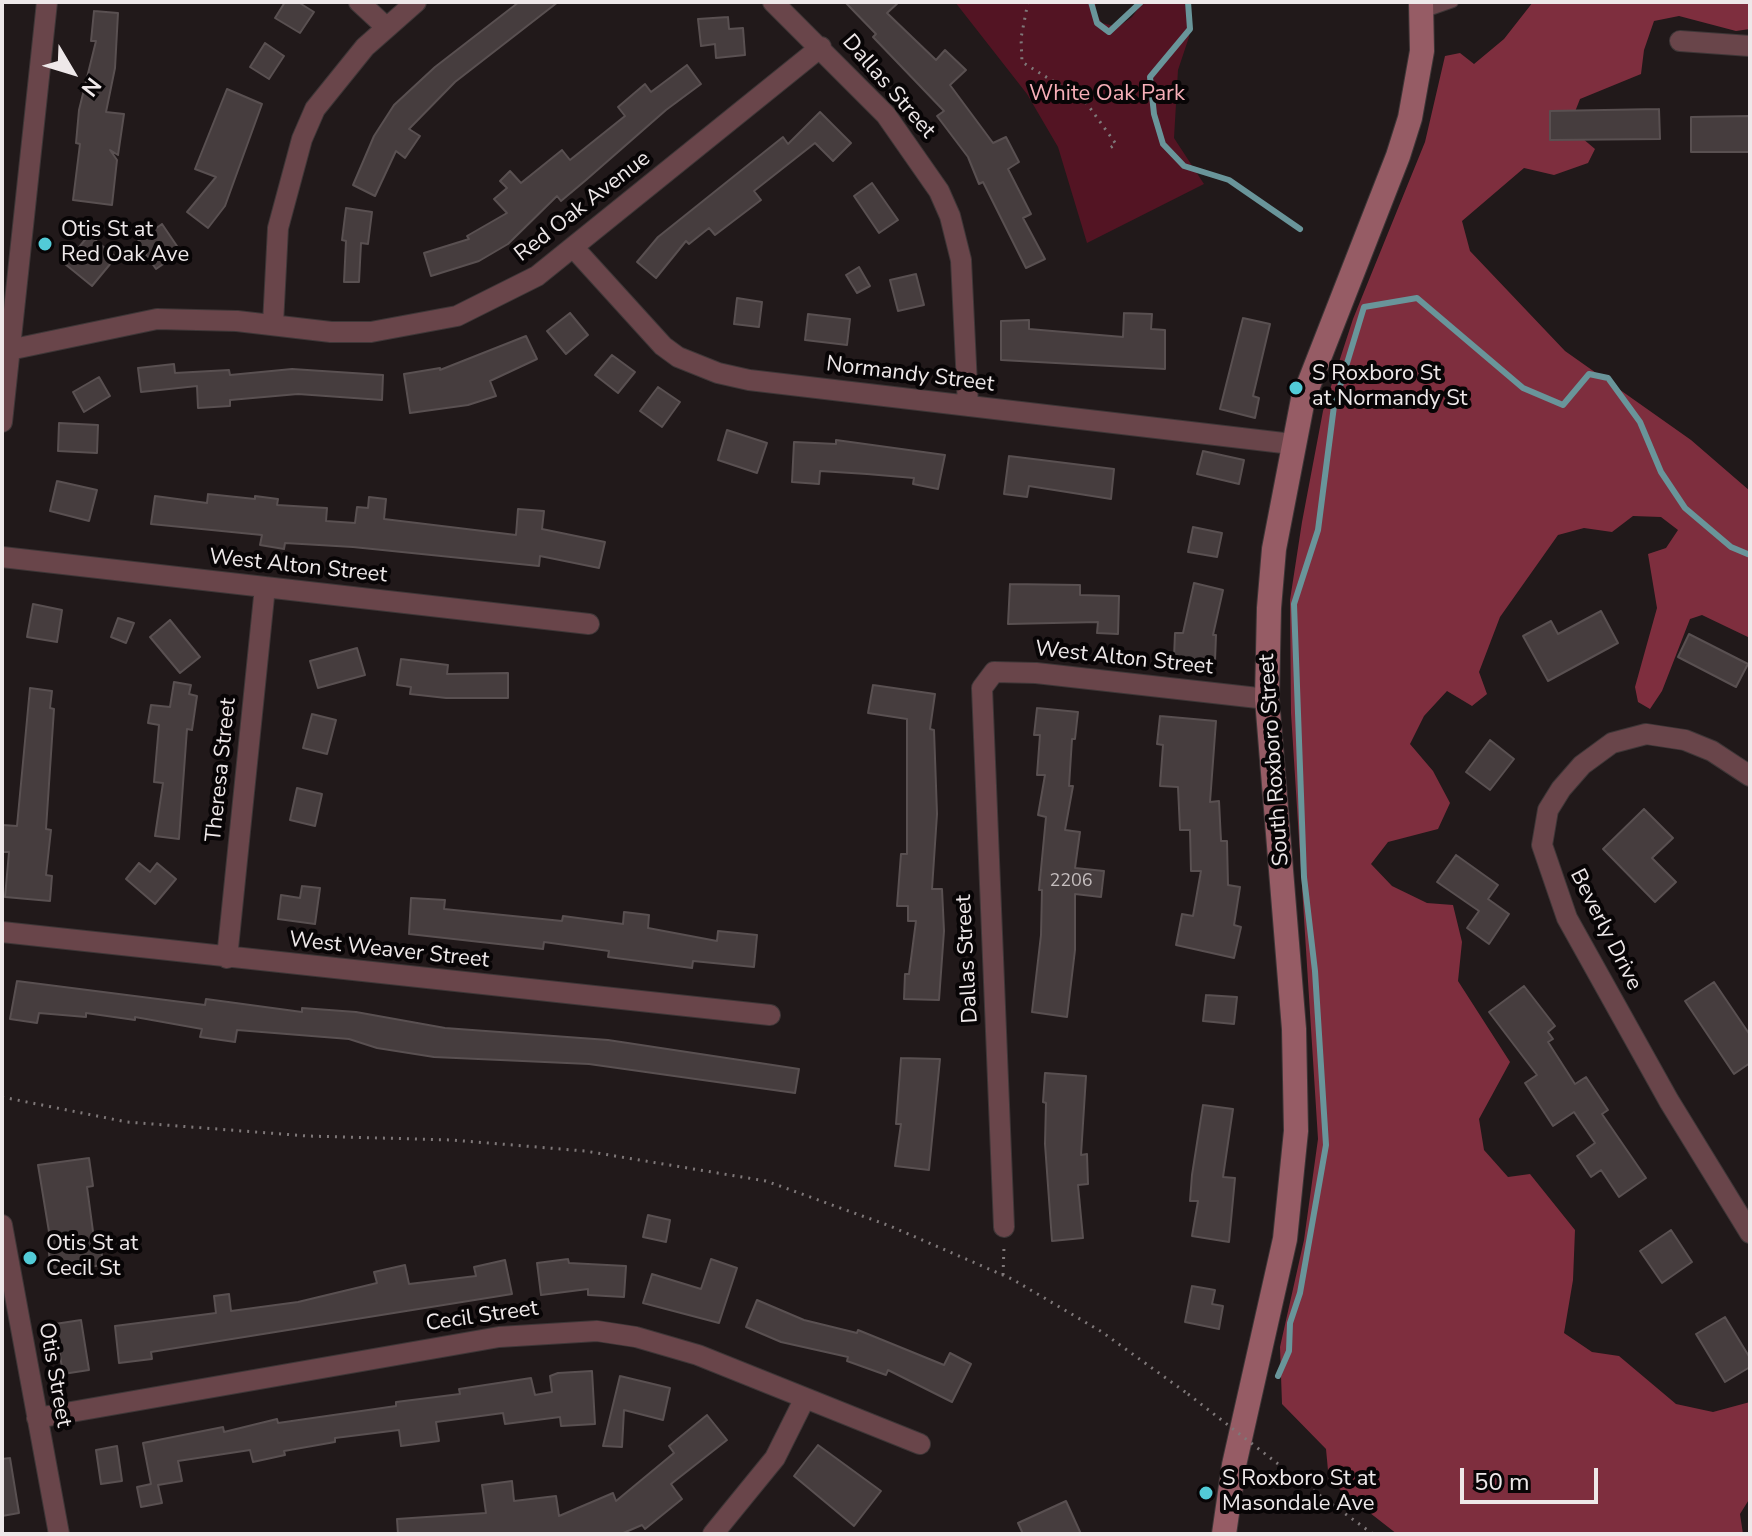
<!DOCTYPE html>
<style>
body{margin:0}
#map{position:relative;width:1752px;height:1536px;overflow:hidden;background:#21191a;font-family:"Nunito Sans",sans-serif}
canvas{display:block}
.frame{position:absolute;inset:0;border:4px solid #eee8e9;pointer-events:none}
.north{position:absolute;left:32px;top:32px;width:80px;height:80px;-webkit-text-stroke:6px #080506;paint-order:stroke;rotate:128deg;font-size:22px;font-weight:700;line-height:32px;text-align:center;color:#eee8e9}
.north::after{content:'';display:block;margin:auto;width:28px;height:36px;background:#eee8e9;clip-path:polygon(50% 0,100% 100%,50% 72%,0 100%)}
.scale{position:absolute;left:1460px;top:1468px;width:138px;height:36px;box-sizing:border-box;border:4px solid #eee8e9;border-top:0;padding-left:10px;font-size:24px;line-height:28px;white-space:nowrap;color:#eee8e9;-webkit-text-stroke:6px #080506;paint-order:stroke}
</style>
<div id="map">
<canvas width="1752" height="1536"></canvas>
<div class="frame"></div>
<div class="north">N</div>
<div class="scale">50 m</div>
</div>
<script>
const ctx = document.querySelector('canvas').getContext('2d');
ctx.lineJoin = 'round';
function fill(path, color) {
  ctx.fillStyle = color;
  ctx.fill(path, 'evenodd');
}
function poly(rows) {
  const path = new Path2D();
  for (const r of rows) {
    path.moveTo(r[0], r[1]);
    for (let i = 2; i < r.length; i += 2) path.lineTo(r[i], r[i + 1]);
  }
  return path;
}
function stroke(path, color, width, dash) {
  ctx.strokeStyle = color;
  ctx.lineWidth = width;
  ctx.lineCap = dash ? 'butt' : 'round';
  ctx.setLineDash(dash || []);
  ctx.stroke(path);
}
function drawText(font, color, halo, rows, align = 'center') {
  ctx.font = font + ' "Nunito Sans",sans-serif';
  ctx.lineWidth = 8;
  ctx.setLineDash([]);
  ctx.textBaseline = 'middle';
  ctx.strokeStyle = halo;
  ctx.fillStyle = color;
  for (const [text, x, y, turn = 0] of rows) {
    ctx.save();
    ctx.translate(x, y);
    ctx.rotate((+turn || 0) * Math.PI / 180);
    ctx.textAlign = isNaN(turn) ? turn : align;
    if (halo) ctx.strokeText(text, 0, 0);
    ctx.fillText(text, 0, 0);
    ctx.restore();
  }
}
fill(poly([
 [955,2,1096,2,1095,12,1102,23,1118,27,1132,17,1143,2,1184,2,1190,20,1189,37,1178,70,1174,138,1204,184,1087,243,1058,147,1027,94]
]), '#531423');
fill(poly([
 [1533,2,1750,2,1750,29,1736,31,1679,16,1654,21,1644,50,1641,74,1580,99,1569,127,1595,149,1588,163,1554,175,1524,168,1462,221,1470,251,1565,351,1691,440,1750,491,1750,638,1702,615,1690,619,1662,691,1650,709,1638,702,1635,687,1657,608,1648,554,1666,548,1678,530,1661,517,1633,516,1612,532,1584,528,1558,535,1500,617,1479,672,1487,694,1472,706,1447,691,1424,716,1410,744,1433,771,1450,803,1438,829,1388,842,1371,864,1392,886,1427,903,1453,905,1462,942,1458,981,1510,1062,1479,1119,1484,1150,1508,1177,1530,1174,1575,1230,1573,1280,1564,1333,1592,1352,1619,1356,1676,1404,1713,1412,1750,1402,1750,1498,1740,1514,1743,1534,1397,1534,1329,1481,1326,1449,1282,1404,1280,1347,1304,1240,1318,1139,1291,713,1290,600,1302,522,1323,411,1353,319,1425,142,1445,56,1460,53,1474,64,1504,39]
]), '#7e2e3e');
stroke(poly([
 [1091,2,1097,23,1109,32,1141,2],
 [1188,2,1190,29,1150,77,1154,114,1163,144,1184,166,1229,180,1300,229],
 [1278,1376,1289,1351,1290,1323,1300,1293,1326,1145,1315,971,1304,877,1294,604,1318,530,1334,406,1364,307,1417,298,1523,388,1563,405,1589,374,1608,378,1640,422,1661,472,1685,508,1731,547,1750,555]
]), '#69959a', 6);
const building = poly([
 [285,2,298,2,314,12,300,33,275,18,285,2],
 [519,2,558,2,455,82,409,129,420,136,405,158,396,151,375,196,353,185,374,136,394,105,435,67,519,2],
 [845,2,899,2,887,13,936,60,945,50,966,70,950,85,993,143,1006,137,1019,162,1008,169,1031,214,1023,218,1045,259,1026,268,983,182,979,184,968,157,937,116,944,111,873,37,876,34,845,2],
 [94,11,118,13,115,68,106,112,124,114,118,155,110,150,117,160,112,205,73,200,80,144,76,143,79,110,96,41,91,41,94,11],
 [728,17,729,29,743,28,745,55,716,58,715,44,701,46,698,19,728,17],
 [265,43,284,56,269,79,250,67,265,43],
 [687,65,701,84,666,110,586,180,561,201,557,196,508,244,479,261,431,276,424,253,469,239,467,236,507,213,494,199,507,188,500,181,510,171,521,183,562,150,570,160,625,116,618,107,645,84,651,92,687,65],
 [227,89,262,104,225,206,208,228,187,212,216,177,195,169,227,89],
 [1659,109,1660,139,1550,140,1550,111,1659,109],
 [820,112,851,143,833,161,815,143,754,191,761,200,715,235,709,228,689,244,686,241,656,278,637,262,658,237,783,137,788,144,820,112],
 [1750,116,1750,152,1691,152,1691,117,1750,116],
 [872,183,898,220,879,233,854,196,872,183],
 [346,208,372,212,368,244,361,243,359,282,344,282,346,241,342,240,346,208],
 [162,224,181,252,156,269,137,242,162,224],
 [89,235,116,257,92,286,65,264,89,235],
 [859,267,870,286,857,293,846,275,859,267],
 [916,274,924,305,898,311,890,280,916,274],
 [737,298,762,302,759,327,734,324,737,298],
 [570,313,588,335,566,354,547,331,570,313],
 [1124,313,1152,314,1151,329,1165,330,1165,369,1001,360,1001,321,1029,320,1029,329,1123,337,1124,313],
 [808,314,850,319,847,345,805,340,808,314],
 [1243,318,1270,324,1253,396,1259,398,1255,418,1220,409,1243,318],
 [526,336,537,359,490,381,496,396,468,405,410,413,404,374,440,368,440,370,526,336],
 [612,355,635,372,618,393,595,375,612,355],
 [174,364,175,373,229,370,230,375,292,369,383,375,382,400,298,394,230,400,230,406,198,408,197,386,141,392,138,368,174,364],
 [99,377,110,396,84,412,73,392,99,377],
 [658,387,680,402,662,427,640,411,658,387],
 [59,423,98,425,97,453,58,451,59,423],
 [727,430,767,443,757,473,718,460,727,430],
 [836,440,945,455,938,489,913,484,914,478,867,474,820,471,819,484,792,482,794,442,836,444,836,440],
 [1203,451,1244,460,1239,484,1197,474,1203,451],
 [1009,456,1114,469,1111,499,1029,486,1027,497,1004,494,1009,456],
 [57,481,97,490,89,521,50,511,57,481],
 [208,494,255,499,255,496,278,499,277,505,327,508,326,521,355,523,357,507,368,508,369,497,386,499,384,519,516,535,518,509,544,511,542,529,605,542,599,568,540,556,539,566,353,547,285,543,284,549,260,545,262,535,151,524,155,496,207,503,208,494],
 [1193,527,1222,533,1217,557,1188,552,1193,527],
 [1194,583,1223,590,1213,635,1216,635,1215,661,1174,658,1175,633,1183,633,1194,583],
 [1010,584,1080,585,1080,595,1119,596,1118,634,1097,633,1098,622,1008,624,1010,584],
 [33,604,62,610,57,642,27,637,33,604],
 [1601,611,1618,643,1548,681,1523,636,1551,621,1558,634,1601,611],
 [118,618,134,623,126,643,111,637,118,618],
 [170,620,200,657,180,673,150,637,170,620],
 [1689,634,1748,664,1736,687,1678,657,1689,634],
 [357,648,365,675,318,688,310,661,357,648],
 [401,659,448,665,447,674,508,673,508,698,446,698,410,694,411,687,397,685,401,659],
 [174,682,191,685,189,694,197,696,192,730,187,729,179,839,155,836,163,783,154,782,159,725,148,723,151,705,170,707,174,682],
 [873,685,935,694,930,729,934,730,937,814,932,889,942,889,944,931,939,1000,904,999,905,974,909,974,916,921,908,921,908,906,897,906,901,854,907,854,907,719,868,713,873,685],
 [30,688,52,691,50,708,54,709,46,829,51,830,46,875,52,876,50,901,5,897,9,852,2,852,2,825,17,826,30,688],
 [1037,708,1078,712,1075,739,1072,739,1069,786,1073,786,1065,830,1080,832,1075,868,1104,871,1101,897,1075,894,1075,950,1067,1017,1032,1012,1041,935,1042,890,1039,890,1046,817,1038,815,1045,775,1037,775,1040,735,1034,735,1037,708],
 [312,714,336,720,327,754,303,748,312,714],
 [1160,716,1216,721,1210,802,1219,801,1221,841,1227,841,1228,885,1240,887,1234,925,1241,927,1234,958,1176,945,1182,914,1193,916,1201,871,1191,871,1190,830,1180,830,1178,787,1160,786,1163,745,1157,744,1160,716],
 [1490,740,1514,759,1490,790,1466,772,1490,740],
 [297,788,322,794,315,826,290,820,297,788],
 [1644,809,1673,838,1652,858,1676,882,1655,902,1603,849,1644,809],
 [1456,855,1498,885,1488,899,1509,914,1489,944,1467,928,1479,911,1437,882,1456,855],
 [139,863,150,872,157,863,176,879,155,904,126,879,139,863],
 [302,886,320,888,315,924,278,919,281,895,300,898,302,886],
 [411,898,445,900,444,909,562,921,563,916,623,924,624,912,649,915,648,928,717,941,718,931,757,935,754,967,693,961,692,968,608,957,609,951,544,942,543,949,409,934,411,898],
 [17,981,205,1005,206,999,302,1012,302,1008,356,1012,445,1028,608,1040,799,1069,795,1093,589,1064,434,1057,377,1048,349,1039,237,1030,235,1042,200,1037,202,1029,135,1017,135,1020,86,1013,86,1017,39,1013,37,1023,10,1019,17,981],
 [1714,982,1750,1035,1750,1063,1734,1074,1685,1001,1714,982],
 [1524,986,1555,1026,1548,1032,1553,1039,1548,1042,1575,1084,1586,1077,1608,1110,1602,1114,1646,1178,1619,1197,1601,1170,1591,1177,1577,1156,1595,1143,1574,1112,1553,1126,1525,1083,1537,1075,1489,1012,1524,986],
 [1206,995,1237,997,1234,1024,1203,1021,1206,995],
 [901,1058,940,1059,929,1170,895,1166,901,1124,896,1124,901,1058],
 [1045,1073,1086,1076,1081,1155,1087,1154,1088,1184,1078,1185,1083,1238,1052,1241,1045,1144,1046,1103,1043,1102,1045,1073],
 [1203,1105,1233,1109,1223,1177,1235,1178,1229,1242,1192,1236,1198,1201,1190,1201,1192,1175,1203,1105],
 [89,1158,93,1186,87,1187,94,1239,100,1238,103,1265,51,1272,48,1244,51,1244,38,1165,89,1158],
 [648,1215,670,1220,666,1242,643,1237,648,1215],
 [1671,1230,1692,1262,1662,1283,1640,1251,1671,1230],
 [568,1259,569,1263,626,1266,624,1297,588,1295,588,1289,541,1295,537,1263,568,1259],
 [711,1259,737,1268,719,1323,643,1303,652,1274,701,1289,711,1259],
 [505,1260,512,1294,151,1352,152,1359,119,1363,115,1326,216,1313,214,1296,229,1294,231,1311,298,1302,377,1283,374,1272,405,1265,409,1284,476,1276,474,1267,505,1260],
 [1192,1286,1215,1290,1212,1304,1223,1306,1219,1329,1185,1322,1192,1286],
 [757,1300,804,1320,857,1333,858,1330,944,1365,950,1353,971,1364,952,1402,888,1370,886,1375,847,1361,848,1357,781,1342,746,1327,757,1300],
 [1725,1317,1750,1358,1750,1367,1725,1382,1696,1334,1725,1317],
 [81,1320,89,1370,63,1374,55,1324,81,1320],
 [592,1371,595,1424,561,1426,560,1417,505,1424,503,1413,436,1422,439,1441,401,1446,399,1430,335,1438,335,1442,284,1451,285,1455,253,1462,250,1450,178,1461,182,1481,158,1485,162,1503,141,1507,137,1487,151,1484,143,1443,223,1427,224,1432,277,1419,278,1423,396,1406,396,1402,460,1394,459,1389,531,1378,535,1395,552,1392,550,1376,558,1373,592,1371],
 [620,1376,670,1388,663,1420,624,1410,622,1447,603,1446,620,1376],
 [707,1415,727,1440,671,1484,682,1499,645,1529,642,1525,621,1534,398,1534,397,1519,486,1513,482,1485,512,1481,514,1501,556,1496,559,1516,613,1493,616,1501,674,1453,669,1446,707,1415],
 [818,1445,881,1491,854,1526,794,1476,818,1445],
 [117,1446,122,1481,101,1484,96,1450,117,1446],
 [10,1458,19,1513,2,1516,2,1459,10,1458],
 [1066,1501,1081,1534,1023,1534,1018,1523,1066,1501]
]);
fill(building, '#463d3e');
stroke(building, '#595051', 2);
const lane = poly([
 [1422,13,1453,2]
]);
const street = poly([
 [359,2,386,27],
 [773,2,886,115,939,191,950,216,961,260,968,406],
 [1680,41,1750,46],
 [573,247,663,346,678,357,718,373,749,380,1292,444],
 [273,324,278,228,302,139,315,109,365,47,416,2],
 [9,350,157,319,237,321,331,332,371,332,457,316,537,276,821,47],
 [2,422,47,2],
 [2,557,589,624],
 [1750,776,1712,751,1685,740,1646,734,1612,743,1582,765,1561,789,1548,810,1542,845,1567,918,1669,1101,1750,1233],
 [2,932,770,1015],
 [227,958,265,587],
 [2,1225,59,1534],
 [1004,1227,982,688,994,672,1036,673,1267,699],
 [37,1418,499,1337,597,1331,636,1337,698,1355,920,1444],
 [713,1534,775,1458,804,1400]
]);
const secondary = poly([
 [1224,1534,1234,1465,1285,1239,1296,1131,1294,1029,1267,699,1269,608,1274,549,1303,399,1398,156,1410,118,1422,51,1421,2]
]);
stroke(lane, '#3e3637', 12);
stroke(street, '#3e3637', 22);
stroke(secondary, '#3e3637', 26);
stroke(poly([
 [1028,2,1021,38,1022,62,1085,101,1116,144,1107,150],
 [2,1097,127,1122,307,1136,452,1140,585,1151,766,1181,890,1226,1012,1279,1102,1332,1188,1394],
 [1003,1275,1004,1247],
 [1300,1481,1373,1534]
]), '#7f7879', 3, [2, 6]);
stroke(lane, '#69454a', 10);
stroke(street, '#69454a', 20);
stroke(secondary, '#965c65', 24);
stroke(poly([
 [1188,1394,1300,1481]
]), '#7f7879', 3, [2, 6]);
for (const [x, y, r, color] of [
 [45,244,8,"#52cbd7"],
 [1296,388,8,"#52cbd7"],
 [30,1258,8,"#52cbd7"],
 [1206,1493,8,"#52cbd7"]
]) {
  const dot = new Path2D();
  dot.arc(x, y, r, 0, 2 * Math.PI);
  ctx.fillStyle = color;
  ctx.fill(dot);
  stroke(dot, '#080506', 3);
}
drawText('18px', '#c4bdbe', null, [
 ["2206",1071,882]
]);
drawText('22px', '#eee8e9', '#080506', [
 ["Dallas Street",888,87,49],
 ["Red Oak Avenue",583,207,-38],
 ["Normandy Street",910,375,7],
 ["West Alton Street",298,567,6],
 ["West Alton Street",1124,659,6],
 ["South Roxboro Street",1275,760,-94],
 ["Theresa Street",222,770,-84],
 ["Beverly Drive",1605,930,63],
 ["West Weaver Street",389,951,6],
 ["Dallas Street",968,959,-93],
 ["Cecil Street",482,1317,-8],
 ["Otis Street",54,1375,80]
]);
drawText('22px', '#f7afb8', '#080506', [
 ["White Oak Park",1107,95]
]);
drawText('22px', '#eee8e9', '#080506', [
 ["Otis St at",61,231],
 ["Red Oak Ave",61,256],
 ["S Roxboro St",1312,375],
 ["at Normandy St",1312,400],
 ["Otis St at",46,1245],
 ["Cecil St",46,1270],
 ["S Roxboro St at",1222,1480],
 ["Masondale Ave",1222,1505]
], 'left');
</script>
